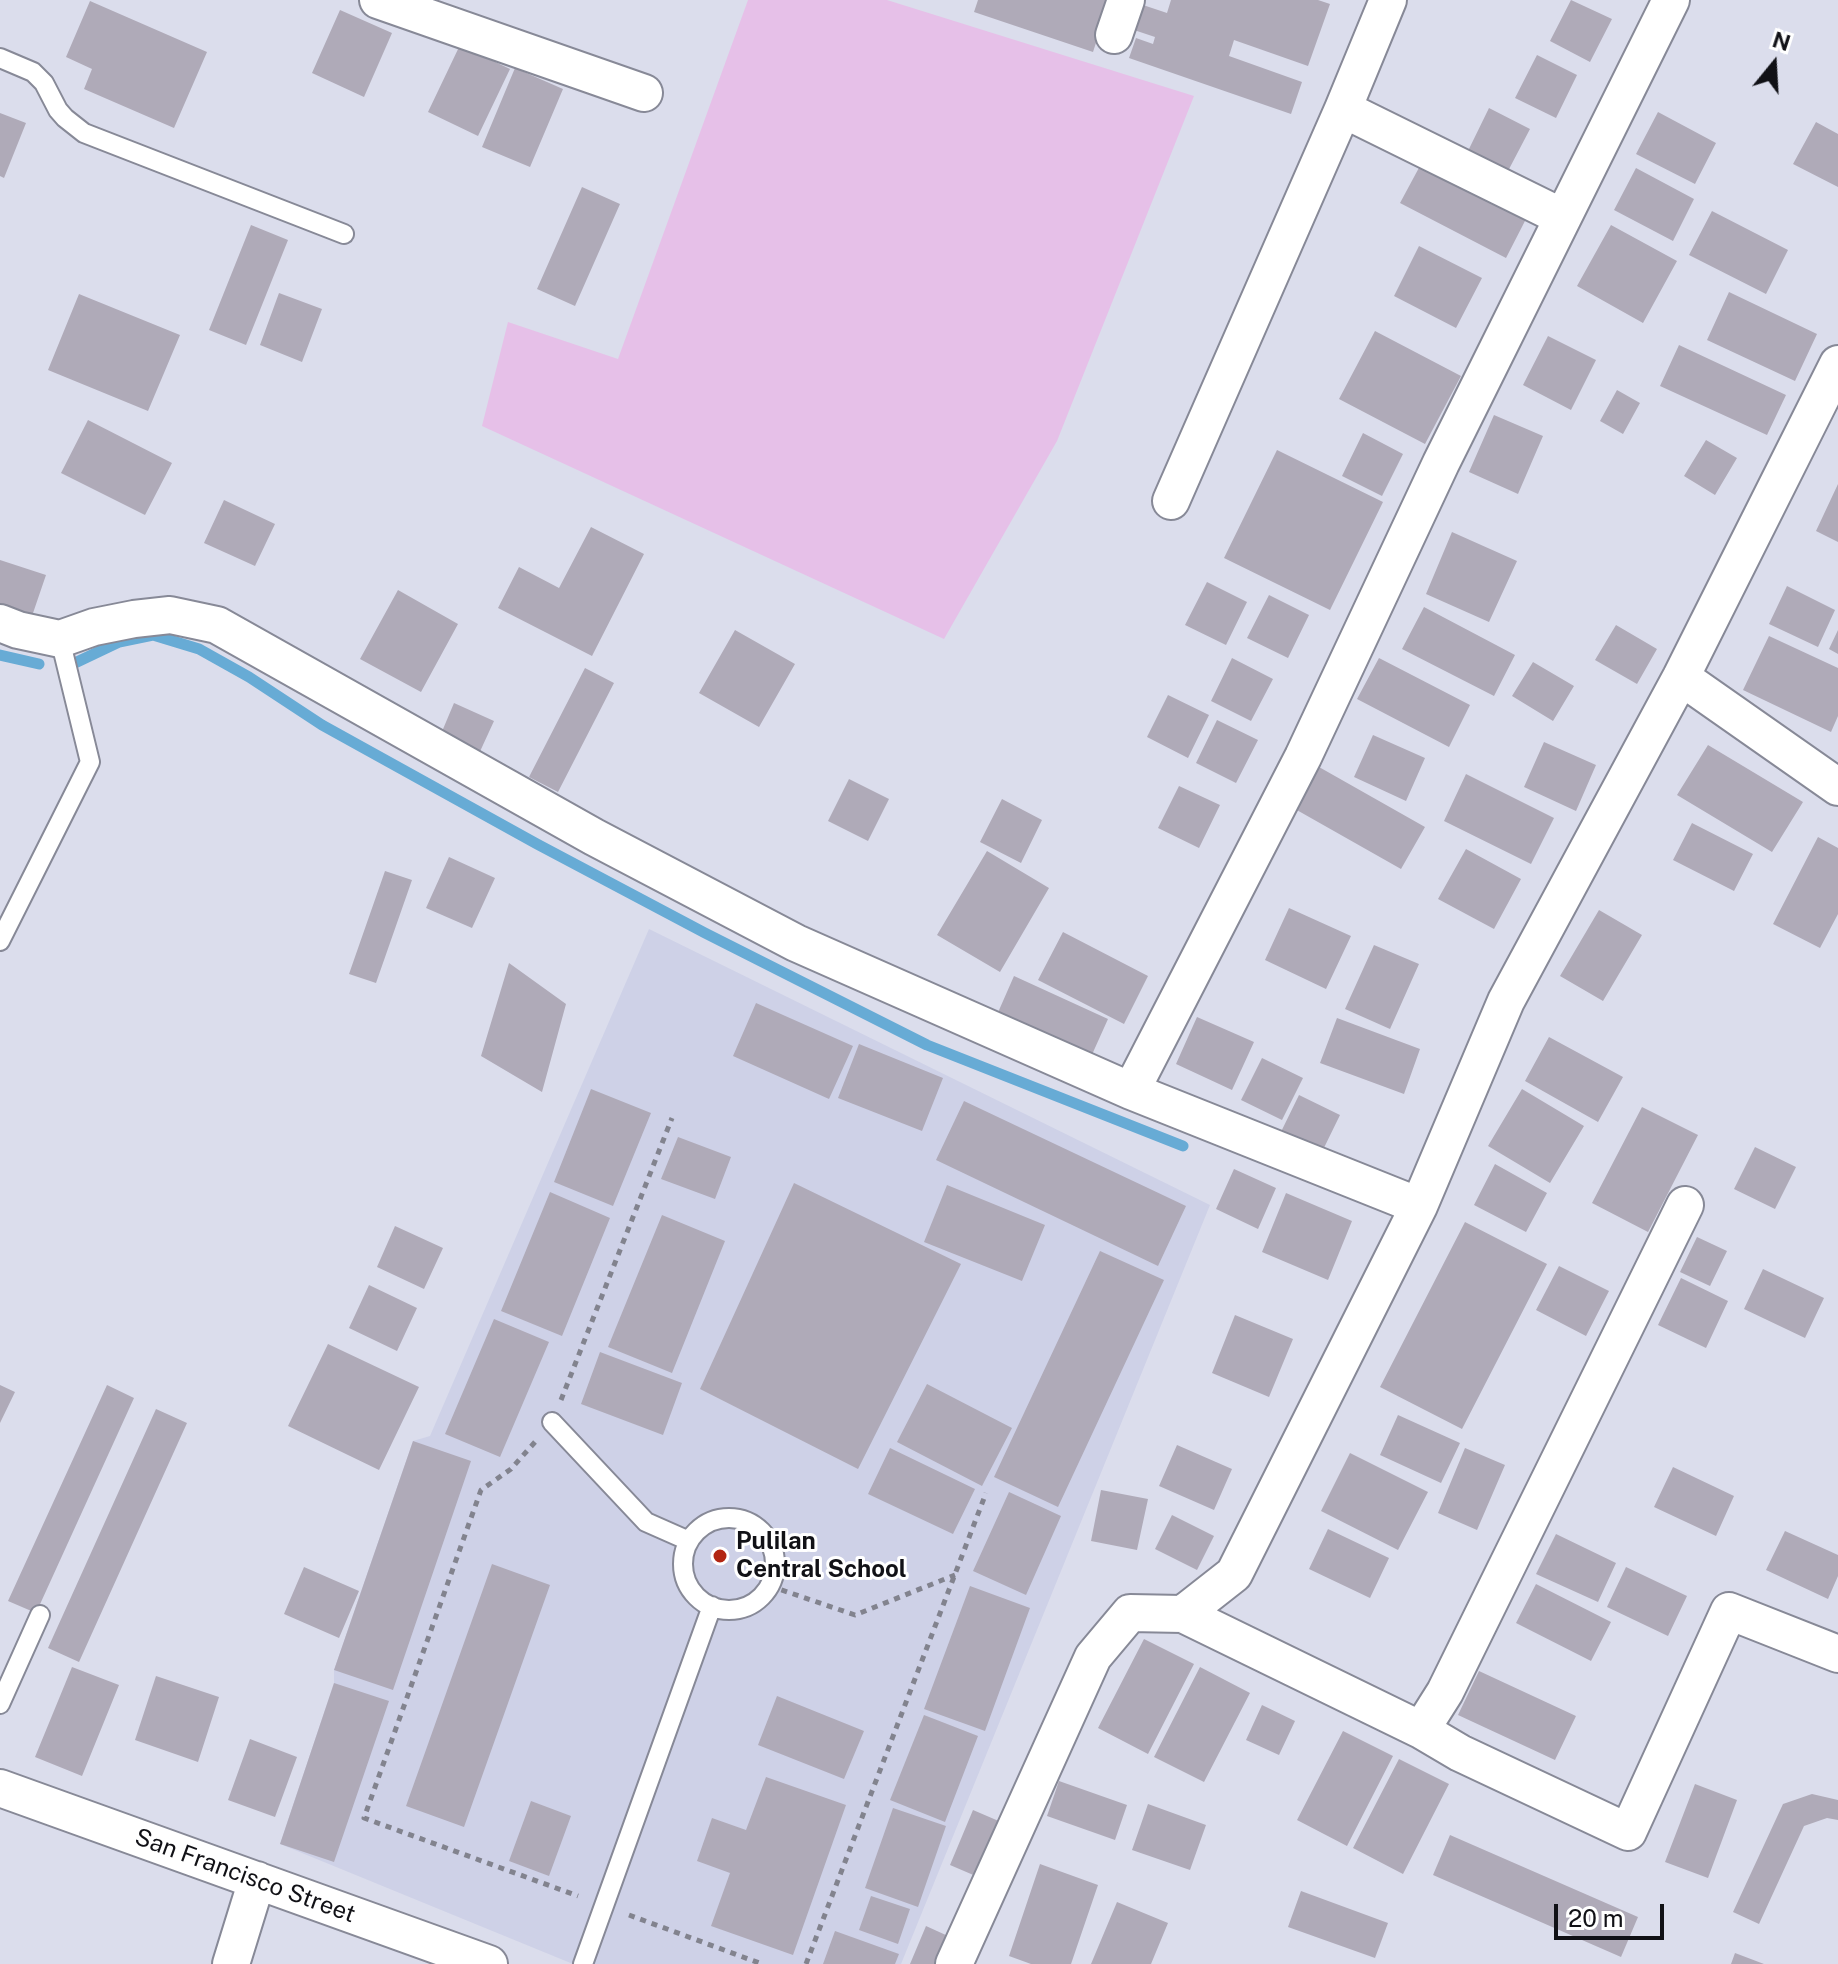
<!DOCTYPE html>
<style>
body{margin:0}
#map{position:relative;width:1838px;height:1964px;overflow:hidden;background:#dbddec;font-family:"Public Sans",sans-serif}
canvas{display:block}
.north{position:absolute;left:1734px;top:24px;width:80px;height:80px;-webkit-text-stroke:6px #fff;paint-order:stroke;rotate:18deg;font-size:22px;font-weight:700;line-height:32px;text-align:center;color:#111116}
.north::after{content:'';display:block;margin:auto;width:28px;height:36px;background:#111116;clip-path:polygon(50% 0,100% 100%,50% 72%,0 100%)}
.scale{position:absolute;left:1554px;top:1904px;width:110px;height:36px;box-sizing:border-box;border:4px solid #111116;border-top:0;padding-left:10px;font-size:24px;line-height:28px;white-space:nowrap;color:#111116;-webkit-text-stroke:6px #fff;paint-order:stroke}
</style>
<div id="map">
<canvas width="1838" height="1964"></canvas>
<div class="north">N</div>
<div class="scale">20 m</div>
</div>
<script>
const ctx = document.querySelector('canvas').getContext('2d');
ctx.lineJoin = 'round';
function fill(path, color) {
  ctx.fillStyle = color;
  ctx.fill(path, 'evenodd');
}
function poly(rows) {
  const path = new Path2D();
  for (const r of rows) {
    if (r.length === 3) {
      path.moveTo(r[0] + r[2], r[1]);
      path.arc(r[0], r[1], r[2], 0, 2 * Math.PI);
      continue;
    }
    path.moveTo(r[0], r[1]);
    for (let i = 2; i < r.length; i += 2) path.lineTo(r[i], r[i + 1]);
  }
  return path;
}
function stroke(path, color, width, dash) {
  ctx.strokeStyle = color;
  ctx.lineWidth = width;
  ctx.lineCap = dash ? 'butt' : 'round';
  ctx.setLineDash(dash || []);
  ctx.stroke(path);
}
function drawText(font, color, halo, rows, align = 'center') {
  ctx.font = font + ' "Public Sans",sans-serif';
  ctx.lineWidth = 6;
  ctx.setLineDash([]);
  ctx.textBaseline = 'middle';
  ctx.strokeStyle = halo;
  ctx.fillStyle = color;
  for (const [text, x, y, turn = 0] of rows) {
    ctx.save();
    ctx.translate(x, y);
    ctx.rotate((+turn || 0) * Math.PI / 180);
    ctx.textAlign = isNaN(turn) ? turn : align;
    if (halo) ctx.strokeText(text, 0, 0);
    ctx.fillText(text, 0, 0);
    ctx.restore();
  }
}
fill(poly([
 [649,929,1210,1205,901,1964,573,1964,280,1844,334,1683,334,1670,413,1441,430,1436]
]), '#ced1e7');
fill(poly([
 [748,0,887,0,1194,96,1057,441,944,639,482,426,508,322,618,359]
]), '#e6c0e8');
stroke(poly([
 [0,655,39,664],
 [77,662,119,642,153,635,199,649,249,677,322,725,537,844,705,933,927,1045,1183,1146]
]), '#67abd5', 11);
fill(poly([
 [978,0,1110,0,1093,52,974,12],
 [1171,0,1318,0,1330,4,1308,66,1234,40,1229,56,1302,82,1291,114,1129,58,1136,38,1153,44,1155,37,1134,30,1143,5,1167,13],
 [1571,0,1612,19,1590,62,1550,41],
 [90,1,207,52,174,128,84,89,92,69,66,57],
 [340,10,392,33,364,97,312,73],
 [460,45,510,69,478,136,428,112],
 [1537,55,1577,75,1556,118,1515,98],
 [515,68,563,89,530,167,482,147],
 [1489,108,1530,129,1508,171,1468,151],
 [1658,112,1716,143,1695,184,1636,154],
 [0,113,26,123,4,178,0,176],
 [1816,122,1838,134,1838,187,1793,164],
 [1421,164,1526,219,1506,258,1400,203],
 [1636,168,1694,199,1673,241,1614,210],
 [582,187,620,204,575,306,537,289],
 [1712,211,1788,250,1766,294,1689,255],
 [251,225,288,240,246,345,209,330],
 [1611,225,1677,261,1643,323,1577,286],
 [1419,246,1482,278,1456,328,1394,296],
 [1729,292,1817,334,1795,381,1707,340],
 [279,293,322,309,302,362,260,345],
 [79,294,180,335,148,411,48,370],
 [1375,331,1461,376,1425,444,1339,399],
 [1548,336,1596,360,1571,410,1523,385],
 [1679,345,1786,395,1767,435,1660,386],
 [1617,390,1640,403,1623,434,1600,421],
 [1494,415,1543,436,1518,494,1469,472],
 [88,420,172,463,145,515,61,473],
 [1363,433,1403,454,1382,496,1342,476],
 [1706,440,1737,458,1715,495,1684,476],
 [1277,450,1383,502,1330,610,1224,558],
 [1838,484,1838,542,1816,531],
 [224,500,275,524,255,566,204,543],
 [591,527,644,554,592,656,498,608,519,567,559,588],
 [1452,532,1517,561,1489,622,1426,594],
 [0,560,46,575,32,616,0,606],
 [1207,582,1247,602,1226,645,1185,625],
 [1787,586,1835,610,1818,647,1769,624],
 [398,590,458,624,421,692,360,659],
 [1269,595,1309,615,1288,658,1247,638],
 [1424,607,1515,655,1494,696,1402,649],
 [1616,625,1657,649,1637,684,1595,660],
 [735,630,795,664,759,727,699,693],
 [1838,630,1838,654,1829,649],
 [1769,636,1838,668,1838,716,1831,732,1743,690],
 [1232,658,1273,679,1251,721,1211,701],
 [1379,658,1470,705,1449,747,1357,699],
 [1533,662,1574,686,1553,721,1512,696],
 [585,668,614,683,558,792,529,777],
 [1168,695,1209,715,1188,758,1147,737],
 [454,703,494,721,477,758,438,741],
 [1217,720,1258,740,1236,783,1196,763],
 [1373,735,1425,758,1406,801,1354,777],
 [1544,742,1596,765,1576,811,1524,787],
 [1708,745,1803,802,1772,852,1677,795],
 [1319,767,1425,827,1401,869,1295,809],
 [1466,774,1554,818,1531,864,1444,821],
 [849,779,889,799,868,841,828,821],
 [1179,786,1220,805,1199,848,1158,828],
 [1002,799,1042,820,1021,863,980,842],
 [1692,823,1753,854,1734,891,1673,860],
 [1818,837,1838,848,1838,914,1820,948,1773,924],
 [1466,849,1521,879,1494,929,1438,899],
 [987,851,1049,888,1000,972,937,935],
 [449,857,495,878,472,928,426,908],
 [385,871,412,880,376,983,349,974],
 [1289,908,1351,936,1326,989,1265,960],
 [1599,910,1642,935,1603,1001,1560,976],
 [1063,932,1148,976,1124,1024,1038,980],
 [1374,945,1419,964,1390,1029,1345,1009],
 [509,963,566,1004,542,1092,481,1056],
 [1014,976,1108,1019,1090,1059,996,1017],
 [756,1003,853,1046,829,1099,733,1056],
 [1197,1017,1254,1042,1232,1090,1176,1064],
 [1337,1018,1420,1049,1404,1094,1320,1063],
 [1549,1037,1623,1077,1598,1122,1525,1081],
 [859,1044,943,1078,922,1131,838,1098],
 [1262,1058,1303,1078,1282,1120,1241,1100],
 [591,1089,651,1113,613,1206,554,1182],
 [1522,1089,1584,1126,1550,1183,1488,1146],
 [1299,1095,1340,1115,1319,1158,1278,1138],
 [964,1101,1186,1206,1158,1266,936,1160],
 [1642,1107,1698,1135,1648,1232,1592,1203],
 [678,1137,731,1157,715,1199,661,1179],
 [1755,1147,1796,1167,1775,1209,1734,1189],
 [1495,1164,1547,1193,1526,1232,1474,1205],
 [1234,1169,1276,1188,1258,1229,1216,1209],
 [794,1183,961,1264,858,1469,700,1389],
 [947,1185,1045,1225,1022,1281,924,1242],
 [550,1192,610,1218,562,1336,501,1311],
 [1286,1193,1352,1221,1328,1280,1262,1252],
 [662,1215,725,1241,672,1373,608,1347],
 [1465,1222,1547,1264,1462,1429,1380,1387],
 [395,1226,443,1248,424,1289,377,1267],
 [1697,1237,1727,1251,1710,1286,1680,1272],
 [1100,1251,1164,1280,1058,1507,994,1477],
 [1559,1266,1609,1291,1586,1336,1536,1310],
 [1763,1269,1824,1298,1805,1338,1744,1309],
 [1681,1278,1728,1301,1706,1348,1658,1325],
 [369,1285,417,1308,397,1351,349,1328],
 [1235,1315,1293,1339,1269,1397,1212,1373],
 [494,1319,549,1342,500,1457,445,1434],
 [328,1344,419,1387,379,1470,288,1426],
 [600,1352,682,1383,663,1435,581,1404],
 [927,1384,1012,1428,982,1486,897,1442],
 [0,1385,15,1392,0,1423],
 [107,1385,134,1398,36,1613,8,1601],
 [156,1409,187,1423,79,1662,48,1648],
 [1398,1415,1460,1443,1441,1483,1380,1455],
 [413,1441,471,1461,393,1690,334,1670],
 [1177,1445,1232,1469,1214,1510,1159,1486],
 [890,1448,975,1489,953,1534,868,1494],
 [1465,1448,1505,1465,1477,1530,1438,1513],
 [1350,1453,1428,1492,1398,1550,1321,1511],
 [1673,1467,1734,1496,1716,1536,1654,1507],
 [1101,1490,1148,1499,1137,1550,1091,1541],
 [1009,1492,1061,1516,1026,1595,973,1571],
 [1172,1515,1214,1536,1197,1570,1155,1549],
 [1328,1529,1389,1558,1370,1598,1309,1569],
 [1785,1531,1838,1555,1838,1576,1828,1599,1766,1570],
 [1556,1534,1616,1563,1598,1602,1536,1574],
 [492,1564,550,1585,464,1827,406,1806],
 [304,1567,359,1591,339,1638,284,1614],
 [1626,1567,1687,1596,1668,1636,1607,1607],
 [1536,1584,1611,1622,1591,1661,1516,1623],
 [970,1586,1030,1608,985,1731,924,1709],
 [1144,1639,1194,1664,1148,1754,1098,1728],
 [72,1667,119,1685,82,1776,35,1757],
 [1200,1667,1250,1693,1204,1782,1154,1757],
 [1479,1671,1576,1716,1555,1760,1458,1715],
 [156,1676,219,1697,198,1762,135,1740],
 [334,1683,389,1701,334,1862,280,1844],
 [777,1696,864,1731,844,1779,758,1745],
 [1262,1705,1295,1721,1279,1755,1246,1740],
 [924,1715,978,1736,945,1822,890,1800],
 [1343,1731,1393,1756,1347,1846,1297,1820],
 [250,1739,297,1757,275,1817,228,1800],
 [1399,1759,1449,1784,1403,1874,1353,1848],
 [766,1777,846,1805,793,1955,711,1926,730,1873,697,1861,712,1818,746,1830],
 [1059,1781,1127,1805,1115,1840,1047,1816],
 [1695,1784,1737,1800,1708,1878,1665,1862],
 [1812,1794,1838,1800,1838,1820,1827,1818,1804,1826,1759,1924,1733,1912,1783,1804],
 [531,1801,571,1816,549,1876,509,1861],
 [1148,1804,1206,1825,1190,1870,1132,1850],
 [893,1808,946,1826,918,1907,865,1888],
 [973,1810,1001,1822,978,1877,950,1865],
 [1450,1835,1638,1917,1621,1957,1433,1875],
 [1040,1864,1098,1885,1071,1964,1031,1964,1009,1956],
 [1301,1891,1388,1923,1375,1958,1288,1927],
 [871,1896,910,1909,898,1944,859,1930],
 [1117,1902,1168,1923,1151,1964,1091,1964],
 [926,1926,948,1936,936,1964,910,1964],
 [835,1931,899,1954,895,1964,823,1964],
 [1735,1953,1764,1964,1731,1964]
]), '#afaab8');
const service = poly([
 [0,58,33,72,44,83,58,110,65,118,84,133,344,234],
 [0,941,90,762,60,639],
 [552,1422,646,1522,689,1541],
 [729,1564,46],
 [0,1704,40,1615],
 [583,1964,712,1606]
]);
const minor = poly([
 [378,0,644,93],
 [1114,35,1126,0],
 [1343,109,1562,217],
 [1171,501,1343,109,1388,0],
 [0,623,18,630,60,639,94,627,134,619,170,615,217,625,594,837,796,943,1131,1091,1419,1206],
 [1681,677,1838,787],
 [1131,1091,1303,757,1441,463,1671,0],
 [1685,1205,1445,1692,1421,1730,1460,1753,1628,1832,1729,1611,1838,1654],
 [1183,1614,1421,1730],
 [0,1788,489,1964],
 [231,1964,257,1880],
 [954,1964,1093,1657,1130,1613,1183,1614,1234,1574,1419,1206,1506,1001,1681,677,1838,364]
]);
stroke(service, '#878997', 22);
stroke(minor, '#878997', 40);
stroke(poly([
 [561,1400,672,1118],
 [535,1442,511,1469,481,1490,364,1818,578,1896],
 [770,1586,855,1615,955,1575],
 [629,1915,762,1964],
 [806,1964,986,1493]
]), '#82838e', 5, [6, 6]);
stroke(service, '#fff', 18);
stroke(minor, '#fff', 36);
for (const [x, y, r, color] of [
 [720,1556,8,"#b22512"]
]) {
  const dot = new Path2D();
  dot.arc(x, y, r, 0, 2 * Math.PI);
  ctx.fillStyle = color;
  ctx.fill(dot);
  stroke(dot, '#fff', 3);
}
drawText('bold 24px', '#111116', '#fff', [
 ["Pulilan",736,1542],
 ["Central School",736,1570]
], 'left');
drawText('24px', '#111116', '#fff', [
 ["San Francisco Street",245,1876,20]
]);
</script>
